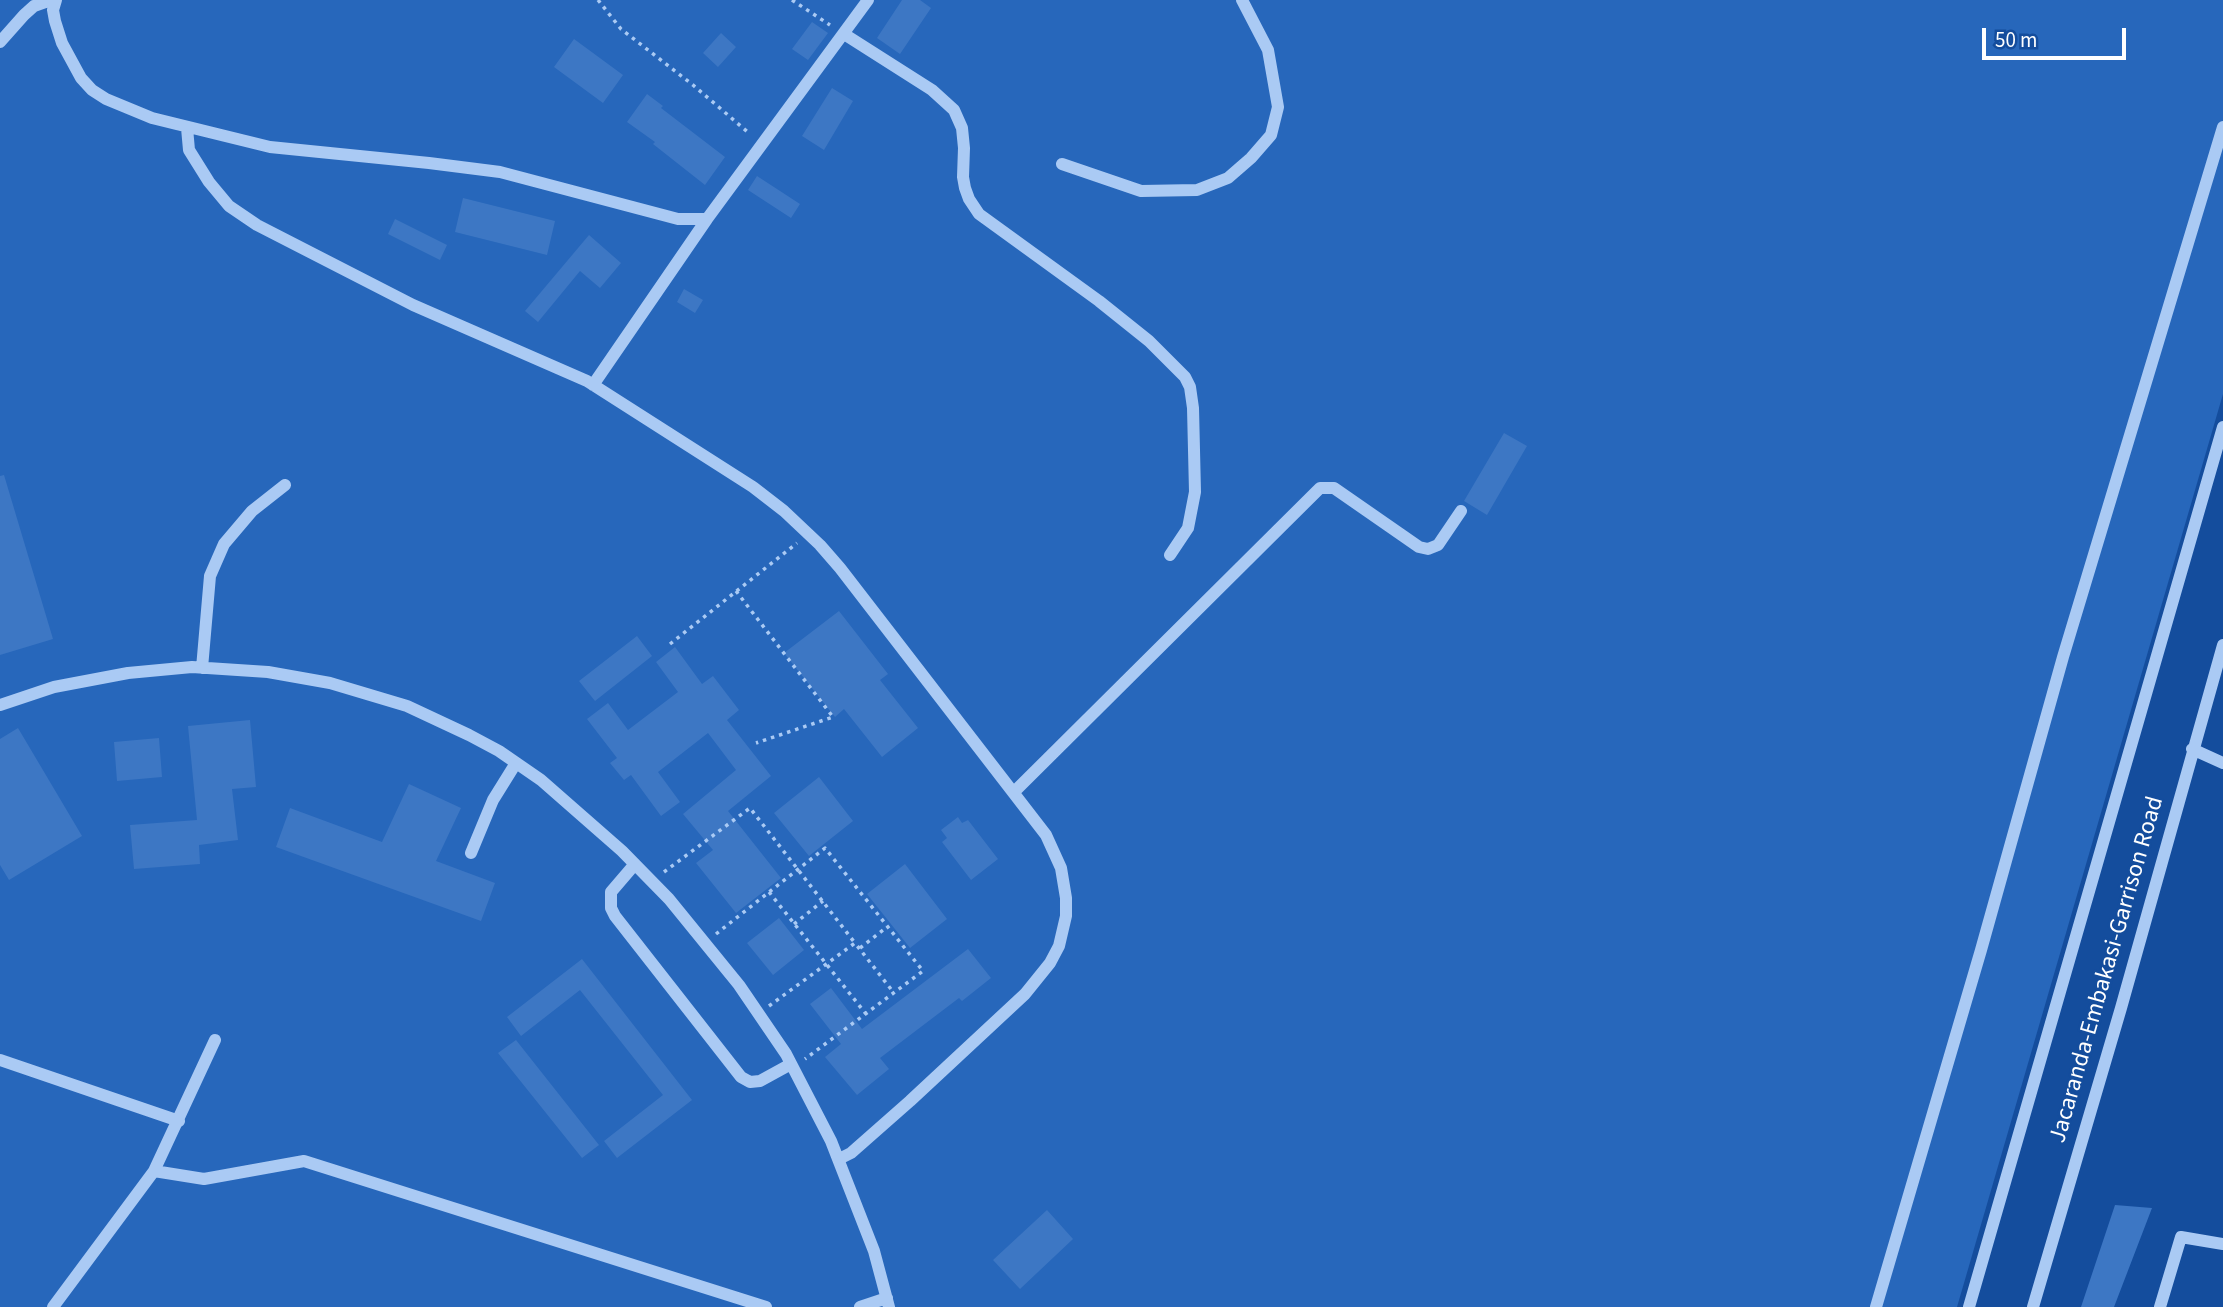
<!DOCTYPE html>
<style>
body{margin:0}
#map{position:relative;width:2223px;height:1307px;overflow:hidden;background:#144d9d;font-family:"Source Sans 3",sans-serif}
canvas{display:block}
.scale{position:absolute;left:1982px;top:28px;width:144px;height:32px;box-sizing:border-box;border:4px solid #fff;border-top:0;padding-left:9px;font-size:21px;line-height:24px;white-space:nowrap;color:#fff;-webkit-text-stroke:5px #144d9d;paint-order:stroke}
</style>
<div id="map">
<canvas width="2223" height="1307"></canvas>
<div class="scale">50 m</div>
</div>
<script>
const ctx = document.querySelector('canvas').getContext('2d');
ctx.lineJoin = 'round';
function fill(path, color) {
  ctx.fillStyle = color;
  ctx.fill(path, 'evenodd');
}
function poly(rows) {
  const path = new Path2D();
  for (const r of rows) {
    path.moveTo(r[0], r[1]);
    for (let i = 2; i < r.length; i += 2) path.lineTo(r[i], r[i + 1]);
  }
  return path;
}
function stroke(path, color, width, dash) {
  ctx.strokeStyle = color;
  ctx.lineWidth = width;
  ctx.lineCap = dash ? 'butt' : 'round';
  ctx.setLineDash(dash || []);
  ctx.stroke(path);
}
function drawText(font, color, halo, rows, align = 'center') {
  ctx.font = font + ' "Source Sans 3",sans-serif';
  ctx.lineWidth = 5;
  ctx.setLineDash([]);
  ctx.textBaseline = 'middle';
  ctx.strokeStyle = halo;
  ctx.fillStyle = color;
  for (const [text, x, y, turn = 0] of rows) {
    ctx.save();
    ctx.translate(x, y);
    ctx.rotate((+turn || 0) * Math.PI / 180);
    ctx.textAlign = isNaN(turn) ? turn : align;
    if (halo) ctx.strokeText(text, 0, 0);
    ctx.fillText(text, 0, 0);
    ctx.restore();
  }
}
fill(poly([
 [0,0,2223,0,2223,394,1957,1307,0,1307]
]), '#2767bb');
fill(poly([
 [902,0,920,0,931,8,900,54,877,38],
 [812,22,828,33,808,60,792,49],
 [721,33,736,47,718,67,703,53],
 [574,39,623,75,603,103,554,67],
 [832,88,853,101,824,150,802,136],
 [647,94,663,106,661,108,725,157,705,185,653,144,655,142,627,122],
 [757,176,800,204,791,218,748,190],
 [463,198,555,221,547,255,455,232],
 [395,219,447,245,440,260,388,234],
 [589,235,621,263,600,288,580,271,538,322,525,311],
 [684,289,703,300,695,313,677,302],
 [1504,433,1527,446,1487,515,1464,501],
 [4,475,53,639,0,655,0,476],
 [839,611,888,674,880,680,918,728,882,757,844,709,835,717,784,653],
 [637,636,652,656,595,701,579,681],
 [675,647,702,684,713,676,739,710,727,720,771,776,728,811,781,878,736,913,696,863,713,850,683,814,736,770,708,733,658,772,680,802,661,816,631,775,624,780,610,763,617,758,587,719,608,703,628,730,678,692,656,662],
 [250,720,256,787,232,789,238,840,199,845,200,864,134,869,130,825,197,820,188,726],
 [18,728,82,836,9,880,0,865,0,739],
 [159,738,162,777,117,781,114,742],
 [819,777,853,821,809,856,774,813],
 [409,784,461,808,436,861,495,883,481,921,276,847,290,808,382,842],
 [958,817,962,823,968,820,998,859,971,880,942,842,947,838,941,830],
 [905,864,947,919,910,948,867,894],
 [779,918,804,950,773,975,747,943],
 [968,949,991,978,962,1001,959,998,880,1058,889,1069,857,1095,825,1057,841,1044,810,1004,831,988,862,1029],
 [582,959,692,1100,617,1158,604,1141,663,1095,580,990,521,1036,507,1017],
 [516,1040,599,1145,582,1158,498,1053],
 [2115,1205,2152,1208,2114,1307,2081,1307],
 [1047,1210,1073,1239,1020,1289,993,1260]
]), '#3d77c4');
stroke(poly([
 [598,0,621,29,693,85,750,134],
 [792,0,830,25],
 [736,591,833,717,756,743],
 [670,644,797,543],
 [664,872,750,808,855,943],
 [769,892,866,1014],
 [794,924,823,901],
 [716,934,825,848,923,971,805,1059],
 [860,948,887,927],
 [769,1006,855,943,894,993]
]), '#aacaf4', 3.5, [3.5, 5]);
stroke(poly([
 [56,0,53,10,55,21,62,43,81,78,92,90,106,99,152,118,270,147,429,163,500,172,678,219,707,219],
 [844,34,932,90,954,110,962,128,964,148,963,177,965,188,969,199,979,214,1099,301,1149,341,1185,377,1190,387,1193,408,1195,492,1188,528,1170,555],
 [0,42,24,15,34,6,51,0],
 [187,128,189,150,209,182,229,206,257,225,413,305,587,381,753,487,784,511,820,545,840,568,1046,835,1061,868,1066,898,1066,916,1059,946,1050,963,1025,994,910,1101,851,1153,839,1159],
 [1062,164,1141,191,1197,190,1228,178,1251,158,1271,135,1278,107,1268,50,1242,0],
 [593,385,707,219,868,0],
 [202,668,210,576,224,544,252,511,285,485],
 [0,705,54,687,128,673,192,667,268,672,330,683,407,706,469,735,499,751,541,780,622,851,669,899,739,985,786,1054,831,1141,874,1251,889,1307],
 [2192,749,2223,763],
 [1014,792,1320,488,1334,488,1419,547,1428,549,1438,545,1461,511],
 [471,853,493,800,516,763],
 [635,864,611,892,611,908,615,916,741,1077,750,1082,760,1081,791,1064],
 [0,1060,179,1121],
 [154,1171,204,1179,304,1161,766,1307],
 [53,1307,154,1171,215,1040],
 [860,1307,887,1298],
 [1876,1307,1981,950,2063,657,2223,127],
 [1969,1307,2223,427],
 [2033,1307,2121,1008,2223,645],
 [2160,1307,2181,1237,2223,1244]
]), '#aacaf4', 12);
drawText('24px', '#fff', '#144d9d', [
 ["Jacaranda-Embakasi-Garrison Road",2108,970,-74]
]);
</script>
